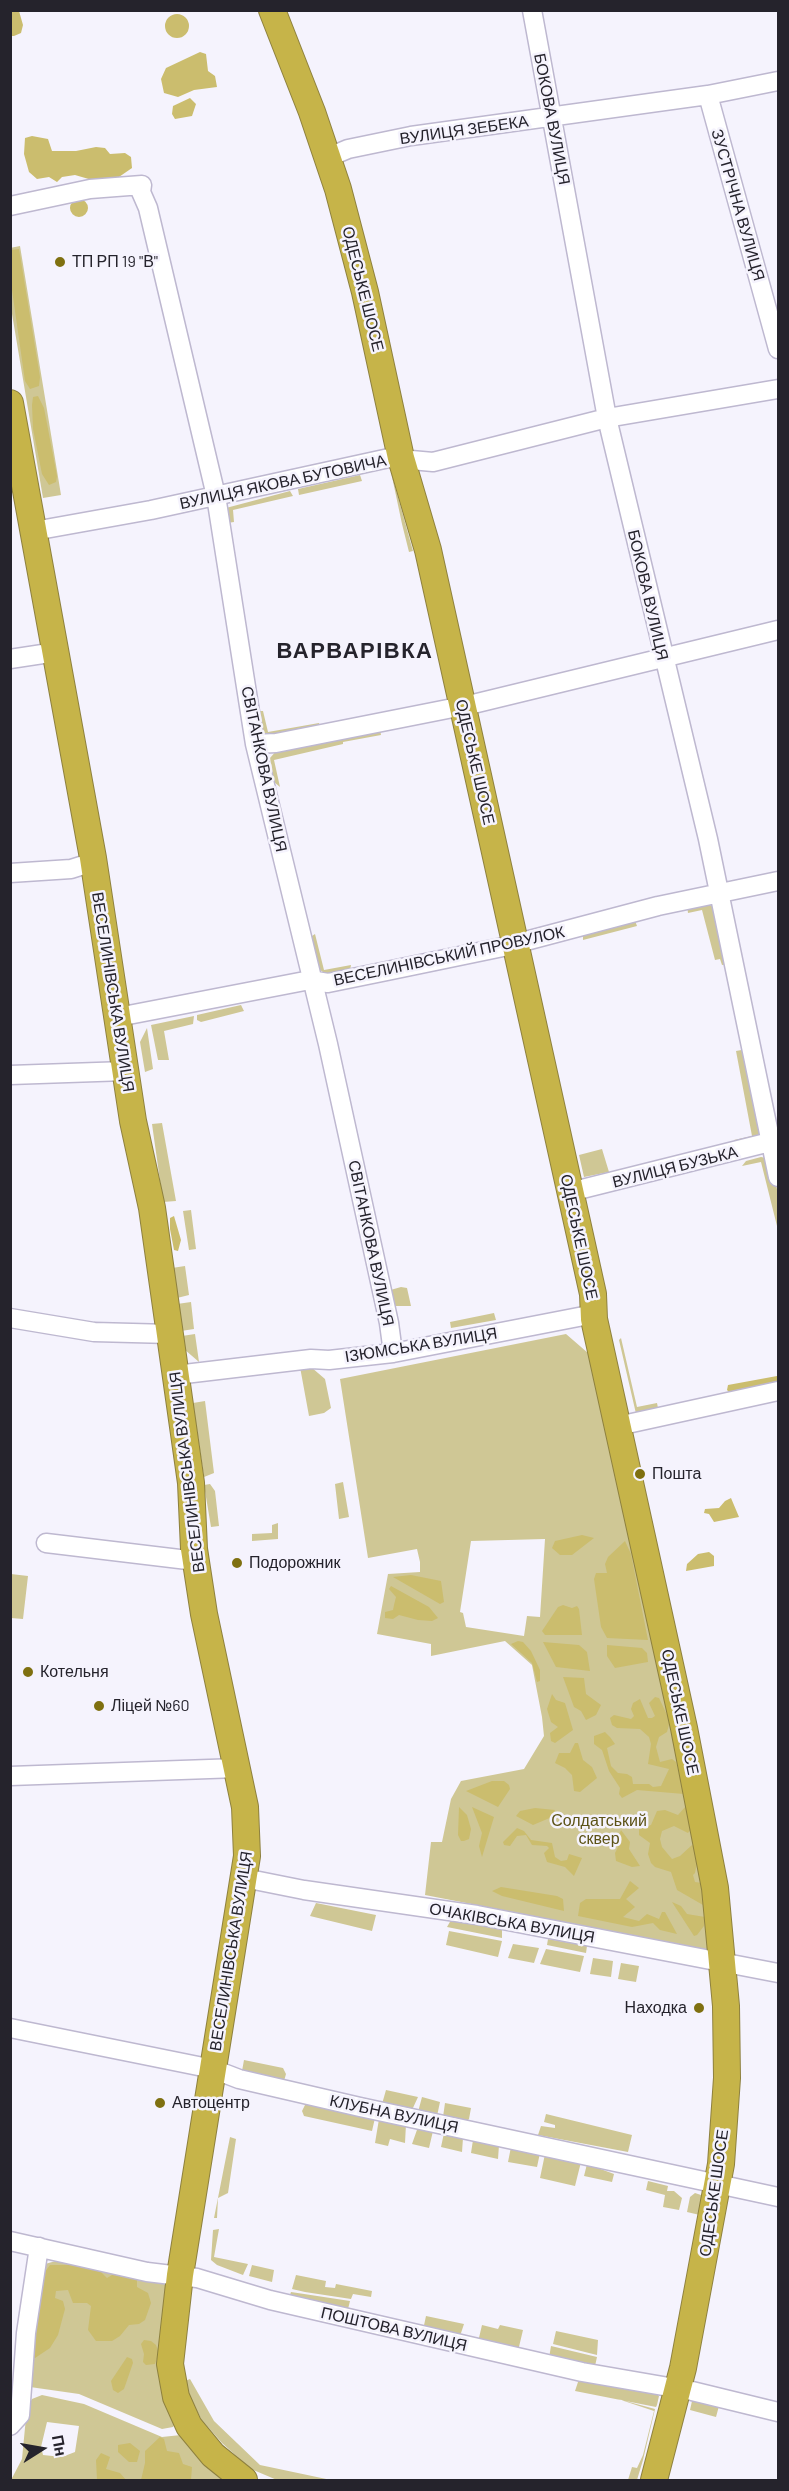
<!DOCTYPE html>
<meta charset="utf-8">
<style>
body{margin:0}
#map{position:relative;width:789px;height:2491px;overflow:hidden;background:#f5f3fd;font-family:Barlow,sans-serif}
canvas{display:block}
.frame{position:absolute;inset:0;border:12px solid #25232c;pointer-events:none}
.north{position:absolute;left:12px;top:2419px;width:60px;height:60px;-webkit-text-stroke:4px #f5f3fd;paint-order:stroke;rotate:79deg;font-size:16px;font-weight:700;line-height:24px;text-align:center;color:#25232c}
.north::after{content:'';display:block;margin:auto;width:21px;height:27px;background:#25232c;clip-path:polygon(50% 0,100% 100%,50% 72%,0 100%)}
</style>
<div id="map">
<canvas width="789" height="2491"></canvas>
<div class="frame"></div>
<div class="north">Пн</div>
</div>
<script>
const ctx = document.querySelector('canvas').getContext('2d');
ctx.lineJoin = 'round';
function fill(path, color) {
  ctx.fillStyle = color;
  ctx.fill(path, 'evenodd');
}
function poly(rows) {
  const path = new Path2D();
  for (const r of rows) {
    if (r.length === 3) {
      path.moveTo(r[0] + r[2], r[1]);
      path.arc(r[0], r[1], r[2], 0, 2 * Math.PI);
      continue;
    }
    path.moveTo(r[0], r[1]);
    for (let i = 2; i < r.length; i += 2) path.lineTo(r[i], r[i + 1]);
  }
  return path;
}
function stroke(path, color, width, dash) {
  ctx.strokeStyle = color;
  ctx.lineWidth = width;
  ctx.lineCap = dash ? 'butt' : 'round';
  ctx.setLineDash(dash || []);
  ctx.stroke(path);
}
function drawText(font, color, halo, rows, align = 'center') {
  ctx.font = font + ' Barlow,sans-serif';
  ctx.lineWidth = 5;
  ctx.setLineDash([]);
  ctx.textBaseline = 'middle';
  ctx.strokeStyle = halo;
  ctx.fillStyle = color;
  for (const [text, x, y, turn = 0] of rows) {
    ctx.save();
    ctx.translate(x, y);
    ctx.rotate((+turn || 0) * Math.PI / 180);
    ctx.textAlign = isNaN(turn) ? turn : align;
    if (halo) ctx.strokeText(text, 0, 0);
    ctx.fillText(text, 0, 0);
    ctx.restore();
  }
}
fill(poly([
 [20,246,61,495,43,498,11,308,10,248],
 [391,472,413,551,409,552,402,524],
 [360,475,362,481,299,495,298,489],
 [290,491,293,496,233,510,234,522,227,523,226,508],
 [258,711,263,711,268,732,319,723,321,730,269,739,264,735],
 [380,729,381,735,343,742,343,744,274,760,280,787,274,782,270,758,277,750],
 [707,903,713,907,730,964,722,965,720,959,715,960,702,910,688,913,687,905],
 [634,918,637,926,583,940,583,933],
 [315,934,324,970,351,965,350,971,326,974,317,968,309,938],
 [241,1005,244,1011,201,1022,197,1020,197,1015],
 [194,1016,193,1024,164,1031,169,1060,158,1060,151,1025],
 [147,1028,153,1069,145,1072,140,1042],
 [747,1049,761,1133,759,1139,735,1147,734,1140,752,1136,736,1051],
 [162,1123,176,1201,163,1202,152,1124],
 [602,1149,609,1172,584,1177,579,1155],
 [761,1157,766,1158,773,1167,778,1195,778,1230,761,1162,742,1166,746,1161],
 [191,1210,196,1249,189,1250,183,1211],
 [185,1266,189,1295,177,1298,172,1268],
 [401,1287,407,1288,411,1306,393,1306,387,1291],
 [191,1302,194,1329,181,1331,177,1304],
 [494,1313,496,1320,451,1328,450,1322],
 [195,1334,199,1362,184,1349,182,1336],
 [566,1334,588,1353,626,1526,631,1526,701,1854,709,1950,425,1895,431,1842,442,1842,451,1799,461,1781,524,1769,544,1736,542,1717,532,1665,505,1641,431,1656,431,1644,377,1634,388,1574,420,1572,420,1562,417,1549,368,1558,340,1379],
 [545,1539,540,1617,527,1616,524,1636,466,1627,463,1613,460,1612,471,1541],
 [621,1338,637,1407,657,1403,659,1413,637,1418,619,1340],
 [300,1367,311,1367,325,1379,331,1408,324,1413,309,1416],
 [205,1401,214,1473,204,1477,193,1403],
 [343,1482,349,1517,339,1519,335,1484],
 [210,1484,215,1491,219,1526,211,1527,204,1485],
 [278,1523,278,1539,252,1541,252,1534,272,1533,272,1525],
 [11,1574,28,1576,23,1619,11,1618],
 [316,1903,376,1915,372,1931,310,1916],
 [451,1920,502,1930,502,1938,447,1927],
 [449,1931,502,1941,498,1957,446,1945],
 [548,1939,587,1946,586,1953,547,1945],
 [513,1944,539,1948,534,1963,508,1958],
 [546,1949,584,1956,580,1972,540,1964],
 [593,1958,613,1961,611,1977,590,1974],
 [621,1963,639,1966,636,1982,618,1979],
 [244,2060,283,2068,286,2074,284,2081,242,2071],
 [386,2090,418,2097,412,2110,382,2104],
 [422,2097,440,2102,437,2116,418,2112],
 [445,2103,471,2108,469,2119,466,2122,443,2117],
 [305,2105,316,2105,375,2118,372,2131,304,2116,302,2111],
 [546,2114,632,2135,628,2152,538,2135,541,2126,555,2128,555,2125,544,2122],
 [379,2119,406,2124,405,2143,390,2139,388,2146,375,2143],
 [418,2127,433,2131,429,2148,412,2144],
 [444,2133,463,2138,462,2152,441,2147],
 [230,2137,236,2139,228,2193,218,2198,217,2218,214,2218],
 [473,2140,499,2145,498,2159,471,2153],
 [511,2147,540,2153,537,2167,508,2162],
 [545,2154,581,2162,575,2186,540,2178],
 [587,2164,614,2174,612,2182,584,2176],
 [648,2181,668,2186,667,2191,674,2191,682,2198,679,2210,663,2207,665,2195,646,2190],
 [695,2193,704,2196,704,2216,687,2212,690,2197],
 [219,2229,214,2257,248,2264,243,2275,217,2265,211,2260,213,2230],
 [63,2259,161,2281,165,2285,175,2424,173,2427,162,2429,79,2394,30,2387,28,2334,45,2264],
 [252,2265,274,2270,272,2282,249,2276],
 [296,2275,326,2281,325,2287,335,2288,336,2284,372,2291,371,2297,353,2294,351,2299,305,2292,292,2289],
 [291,2292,350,2301,347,2313,288,2300],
 [426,2316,464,2324,459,2339,423,2330],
 [482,2325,498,2329,500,2325,523,2330,518,2351,478,2342],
 [556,2331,598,2340,597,2355,553,2344],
 [551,2346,597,2357,595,2366,549,2358],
 [585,2378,653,2391,659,2396,657,2405,656,2407,575,2391,578,2382],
 [190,2379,214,2421,260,2465,331,2480,277,2480,251,2469,222,2443,201,2419,188,2392,185,2381],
 [42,2395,84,2404,162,2437,181,2435,228,2480,11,2480,22,2459,27,2407,32,2399],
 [47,2422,79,2426,75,2452,62,2457,43,2455,41,2447],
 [618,2399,655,2409,643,2460,637,2480,628,2480,632,2467,637,2468,643,2455,654,2411],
 [695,2400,719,2406,716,2417,690,2410,692,2401]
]), '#cfc795');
fill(poly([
 [10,11,19,11,23,25,21,33,14,36,11,36],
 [177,26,12],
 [200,52,206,54,208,71,215,76,217,87,194,90,178,97,164,93,161,79,166,68],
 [190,98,196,104,192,116,175,119,172,114,173,106],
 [32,136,48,139,52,151,76,151,96,147,105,148,110,154,125,153,131,157,132,168,116,179,99,182,75,175,62,177,57,182,49,177,37,179,29,172,24,154,25,138],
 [79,208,9],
 [19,249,40,377,39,386,30,389,25,381,11,283,11,250],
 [38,396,44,408,57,476,56,482,49,485,42,474,33,429,32,405,33,397],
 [174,1216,181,1240,178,1251,174,1250,170,1229,170,1218],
 [777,1376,778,1384,730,1393,727,1390,728,1385],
 [731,1498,739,1517,714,1522,709,1514,704,1513,705,1509,719,1508,725,1501],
 [582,1535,594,1538,572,1555,560,1555,552,1548,555,1541],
 [625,1541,631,1554,648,1640,607,1638,601,1627,594,1579,596,1573,607,1573,605,1564,608,1557],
 [709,1552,714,1556,714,1566,686,1571,687,1564,698,1554],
 [411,1575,441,1581,444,1602,440,1604,393,1577],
 [391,1586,429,1607,438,1618,432,1621,418,1620,399,1615,393,1619,385,1618,385,1612,393,1610,394,1605,396,1597,389,1589],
 [563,1605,572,1608,577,1606,579,1609,582,1635,545,1635,542,1631,558,1607],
 [518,1641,523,1642,531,1651,540,1670,540,1681,537,1682,532,1663,511,1644],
 [543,1642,579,1645,587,1652,590,1671,556,1667],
 [607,1645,642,1648,647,1653,648,1662,615,1668,607,1656],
 [563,1677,584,1678,586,1694,601,1705,596,1715,586,1720,581,1711,574,1707],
 [552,1694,556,1700,565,1703,573,1730,555,1743,551,1741,550,1733,558,1727,551,1722,547,1709],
 [655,1697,659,1698,670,1721,667,1732,659,1737,656,1747,660,1762,672,1759,676,1762,684,1794,637,1790,622,1798,619,1794,620,1788,609,1771,602,1750,594,1744,594,1736,605,1732,610,1737,615,1744,607,1748,611,1766,618,1773,627,1774,632,1777,633,1784,649,1784,653,1787,661,1786,669,1769,648,1764,651,1744,649,1737,640,1729,617,1728,612,1725,610,1718,614,1715,631,1719,634,1716,631,1709,633,1703,640,1699,648,1718,652,1718,655,1716,649,1703],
 [575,1743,578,1743,583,1760,592,1767,597,1778,580,1792,574,1791,572,1775,565,1768,555,1763,559,1753,570,1753],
 [492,1781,504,1781,509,1785,510,1789,498,1807,466,1791],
 [686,1806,691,1829,688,1833,674,1826,662,1831,660,1839,662,1847,672,1859,680,1856,692,1845,695,1847,698,1858,695,1873,693,1875,695,1882,702,1883,706,1904,703,1905,677,1890,671,1872,655,1867,651,1863,648,1854,650,1843,639,1835,639,1829,651,1825,657,1811,665,1810,678,1815],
 [459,1807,467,1815,471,1829,469,1839,464,1841,461,1841,458,1835],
 [472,1807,494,1817,482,1857,479,1846,482,1833],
 [535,1808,555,1810,552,1817,533,1825,516,1816,520,1811],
 [517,1828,524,1831,531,1840,552,1843,555,1857,561,1861,567,1860,569,1854,582,1858,574,1876,565,1867,547,1862,544,1853,549,1848,547,1846,532,1845,526,1835,517,1836,510,1846,504,1845,503,1842],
 [621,1830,630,1842,629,1849,640,1866,632,1867,616,1861,615,1853,618,1847,609,1846,609,1842,618,1837],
 [630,1881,639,1888,626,1899,635,1907,623,1917,639,1921,647,1914,659,1919,662,1912,665,1912,677,1934,660,1930,653,1923,632,1927,578,1916,580,1903,586,1899,620,1899],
 [501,1887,557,1896,563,1899,564,1911,502,1896,492,1891],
 [672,1902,681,1906,687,1914,705,1917,704,1926,697,1935,694,1936],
 [50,2265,79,2265,98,2269,107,2278,117,2272,137,2277,137,2287,148,2293,151,2303,145,2320,139,2324,129,2325,120,2336,112,2341,96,2341,88,2330,91,2306,87,2303,73,2303,68,2290,56,2291,55,2298,63,2301,65,2309,58,2335,50,2348,35,2358,33,2357,30,2335,44,2273],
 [144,2340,151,2341,156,2345,159,2353,155,2364,146,2365,143,2362,144,2354,141,2344],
 [127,2357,132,2359,133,2363,124,2389,118,2393,113,2390,111,2381],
 [160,2437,164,2439,167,2451,179,2453,183,2464,192,2467,191,2480,141,2480,145,2463,145,2451],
 [130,2443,140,2451,137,2462,129,2462,118,2452,118,2445],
 [101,2453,110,2457,106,2469,120,2473,126,2480,97,2480,96,2460]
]), '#cbbd6e');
const minor = poly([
 [532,10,607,418,708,839,778,1177],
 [708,95,778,349],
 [329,157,348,149,411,136,708,95,778,81],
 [10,206,90,189,142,185,141,192,148,208,216,496,255,744,328,1044,389,1323,393,1353],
 [34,531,151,510,389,458,433,462,607,418,778,389],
 [10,659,56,652],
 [255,744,276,743,473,704,778,630],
 [10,873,71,869,93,862],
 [118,1017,310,980,328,983,387,971,503,947,658,906,778,881],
 [10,1075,126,1071],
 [570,1192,778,1140],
 [10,1318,94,1332,170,1334],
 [176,1375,311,1359,329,1360,393,1353,594,1314],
 [618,1426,778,1391],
 [46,1543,196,1561],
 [10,1776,238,1768],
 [244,1878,304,1890,477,1915,778,1973],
 [10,2028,213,2069,239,2079,360,2107,778,2197],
 [10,2241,147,2272,197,2278,270,2300,582,2372,692,2391,778,2412],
 [10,2426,20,2415,26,2333,39,2247]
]);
const highway = poly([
 [272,10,312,112,338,189,365,292,401,458,428,550,593,1294,594,1319,684,1728,715,1888,726,2006,727,2078,721,2164,683,2368,654,2480],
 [10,403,93,858,133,1121,152,1208,191,1483,194,1549,204,1614,245,1807,247,1856,180,2275,170,2364,176,2397,189,2426,213,2455,244,2480]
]);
stroke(minor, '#beb8d0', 21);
stroke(highway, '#8e813f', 28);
stroke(minor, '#fff', 18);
stroke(highway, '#c6b449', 26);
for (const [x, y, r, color] of [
 [60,262,6,"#7f7010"],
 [640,1474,6,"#7f7010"],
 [237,1563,6,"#7f7010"],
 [28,1672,6,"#7f7010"],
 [99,1706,6,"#7f7010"],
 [699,2008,6,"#7f7010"],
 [160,2103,6,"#7f7010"]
]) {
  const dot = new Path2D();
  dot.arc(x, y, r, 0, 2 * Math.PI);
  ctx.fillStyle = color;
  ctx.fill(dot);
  stroke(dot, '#f5f3fd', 2);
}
drawText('16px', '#25232c', '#f5f3fd', [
 ["БОКОВА ВУЛИЦЯ",552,119,79],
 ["ВУЛИЦЯ ЗЕБЕКА",464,130,-8],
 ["ЗУСТРІЧНА ВУЛИЦЯ",738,205,74],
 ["ОДЕСЬКЕ ШОСЕ",363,289,76],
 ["ВУЛИЦЯ ЯКОВА БУТОВИЧА",283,482,-12],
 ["БОКОВА ВУЛИЦЯ",648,595,77],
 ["ОДЕСЬКЕ ШОСЕ",475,762,77],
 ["СВІТАНКОВА ВУЛИЦЯ",264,769,78],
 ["ВЕСЕЛИНІВСЬКИЙ ПРОВУЛОК",449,956,-12],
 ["ВЕСЕЛИНІВСЬКА ВУЛИЦЯ",113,992,81],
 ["ВУЛИЦЯ БУЗЬКА",675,1167,-14],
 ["ОДЕСЬКЕ ШОСЕ",579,1237,78],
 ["СВІТАНКОВА ВУЛИЦЯ",371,1243,78],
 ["ІЗЮМСЬКА ВУЛИЦЯ",421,1345,-9],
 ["ВЕСЕЛИНІВСЬКА ВУЛИЦЯ",187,1472,-97],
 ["ОДЕСЬКЕ ШОСЕ",680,1712,78],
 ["ОЧАКІВСЬКА ВУЛИЦЯ",512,1923,10],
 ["ВЕСЕЛИНІВСЬКА ВУЛИЦЯ",231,1951,-81],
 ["КЛУБНА ВУЛИЦЯ",394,2114,12],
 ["ОДЕСЬКЕ ШОСЕ",714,2193,-82],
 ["ПОШТОВА ВУЛИЦЯ",394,2329,13]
]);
drawText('16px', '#25232c', '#f5f3fd', [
 ["ТП РП 19 \"В\"",72,262],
 ["Пошта",652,1474],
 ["Подорожник",249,1563],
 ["Котельня",40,1672],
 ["Ліцей №60",111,1706],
 ["Находка",687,2008,"right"],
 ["Автоцентр",172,2103]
], 'left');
drawText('16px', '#5c5216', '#f5f3fd', [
 ["Солдатський",599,1821],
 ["сквер",599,1839]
]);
ctx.letterSpacing = '1.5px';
drawText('bold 22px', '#25232c', '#f5f3fd', [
 ["ВАРВАРІВКА",355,651]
]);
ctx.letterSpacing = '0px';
</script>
